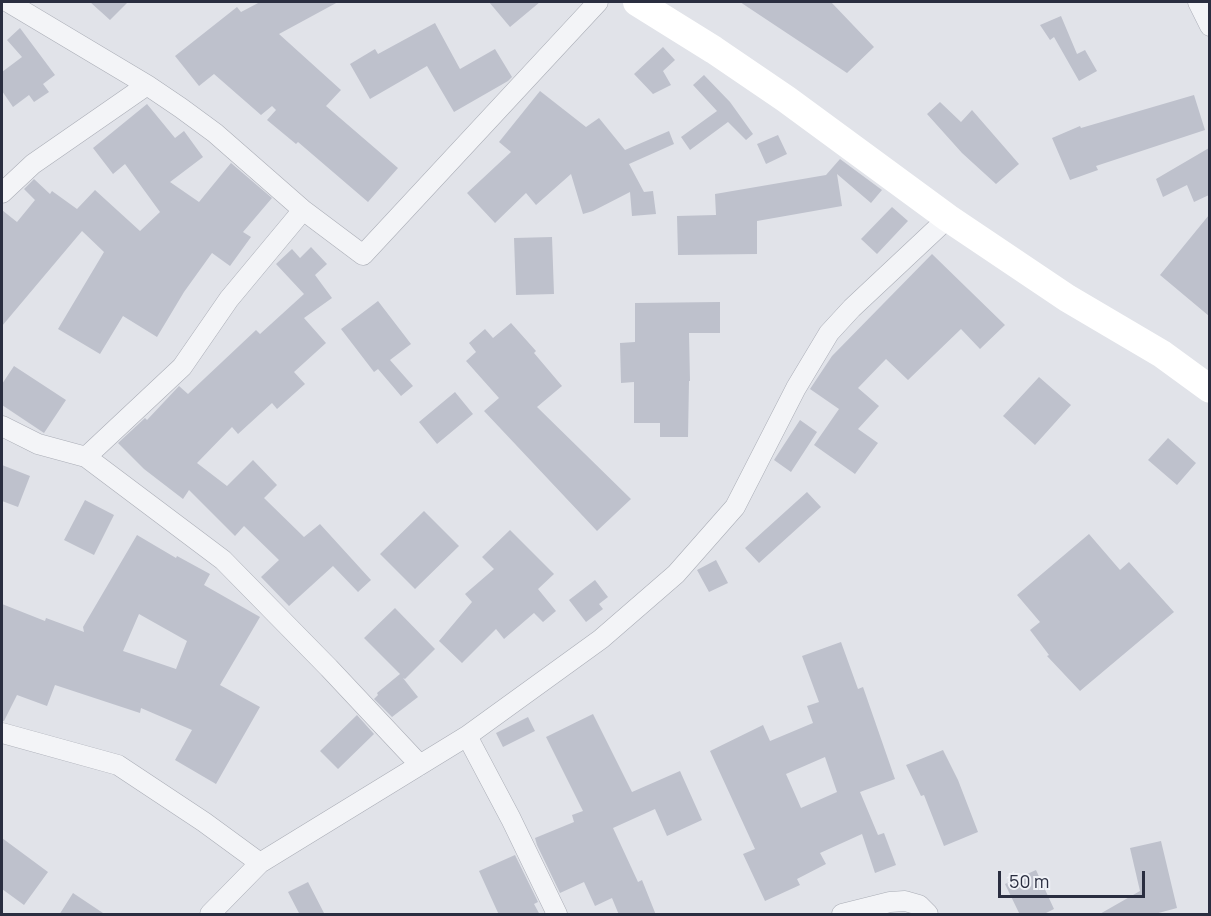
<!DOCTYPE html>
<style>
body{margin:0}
#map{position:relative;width:1211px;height:916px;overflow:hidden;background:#e1e3e9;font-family:Manrope,sans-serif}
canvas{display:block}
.frame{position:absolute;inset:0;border:3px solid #2a2e40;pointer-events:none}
.scale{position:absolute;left:998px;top:871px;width:147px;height:27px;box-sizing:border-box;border:3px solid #2a2e40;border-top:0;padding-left:8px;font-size:18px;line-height:21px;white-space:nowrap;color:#2a2e40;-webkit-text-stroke:4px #f0f2f7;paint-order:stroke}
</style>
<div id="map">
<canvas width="1211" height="916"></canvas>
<div class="frame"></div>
<div class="scale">50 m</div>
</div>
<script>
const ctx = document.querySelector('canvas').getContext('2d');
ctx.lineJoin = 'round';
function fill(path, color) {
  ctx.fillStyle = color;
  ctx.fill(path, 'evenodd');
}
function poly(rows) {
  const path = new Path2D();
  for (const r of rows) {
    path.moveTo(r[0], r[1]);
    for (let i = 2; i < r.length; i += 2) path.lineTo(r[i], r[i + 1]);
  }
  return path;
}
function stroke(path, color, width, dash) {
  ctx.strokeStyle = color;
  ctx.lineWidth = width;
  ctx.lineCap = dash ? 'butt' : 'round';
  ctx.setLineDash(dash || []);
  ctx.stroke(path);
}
fill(poly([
 [90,2,128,2,110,20],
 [260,2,338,2,279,34,341,90,326,106,398,168,368,202,298,142,296,144,267,120,276,110,272,106,261,115,214,74,199,86,175,56,237,7,241,12],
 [489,2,540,2,510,27],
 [740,2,831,2,874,47,847,73],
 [1061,16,1077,54,1085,50,1097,71,1079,81,1054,37,1050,40,1040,25],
 [435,23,460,69,495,49,512,77,508,81,454,112,427,66,370,99,350,64,375,49,378,54],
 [20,28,55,75,43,84,49,92,34,102,29,95,13,107,2,91,2,72,22,57,7,40],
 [663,47,675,60,663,71,671,85,653,94,634,74],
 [704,75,730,102,753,134,746,140,728,122,690,150,681,137,717,111,693,85],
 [540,91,586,127,599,118,625,150,669,131,674,144,629,164,644,192,653,191,656,214,632,216,630,192,593,211,583,214,571,174,536,205,526,193,495,223,467,193,511,152,499,142],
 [1194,95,1205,130,1096,166,1098,170,1070,180,1052,138,1080,126,1081,128],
 [940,102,961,122,972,110,1019,164,996,184,962,153,927,114],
 [147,104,175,138,184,131,203,157,170,182,199,202,231,163,272,198,243,232,251,237,230,266,212,253,184,292,157,337,123,316,100,354,58,329,104,252,82,231,2,326,2,210,17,222,35,200,24,189,34,179,50,194,52,191,77,209,95,190,140,231,160,212,125,164,113,174,93,148],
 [778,135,787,154,766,164,757,144],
 [1209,148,1209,195,1194,202,1187,185,1163,197,1156,179],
 [840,159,882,190,871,203,837,174,842,206,757,221,757,254,678,255,677,216,716,215,715,194,826,175],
 [892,207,908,221,877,254,861,239],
 [1209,215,1209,316,1160,275],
 [552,237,554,294,516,295,514,238],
 [311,247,327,264,315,275,332,298,304,318,326,343,294,372,305,384,277,409,272,403,238,434,232,427,197,463,227,486,253,460,277,485,264,498,304,537,320,524,371,580,358,592,333,566,289,606,261,577,279,560,244,526,235,536,189,490,183,499,144,469,118,443,145,418,147,420,179,386,188,394,256,330,260,334,304,294,276,264,292,249,300,258],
 [932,254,1005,325,980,349,961,329,908,380,886,359,858,388,879,406,858,429,878,443,855,474,814,445,839,409,810,389,832,356],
 [378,301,411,344,390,360,413,386,401,396,378,369,374,372,341,329],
 [720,302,720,333,689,333,690,381,689,381,688,437,660,437,660,423,634,423,634,382,621,383,620,343,635,342,635,303],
 [511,323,536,351,534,353,562,386,537,407,631,499,597,531,484,411,499,398,466,361,476,352,469,343,485,329,493,338],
 [14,366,66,400,44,433,2,405,2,384],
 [1039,377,1071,405,1035,445,1003,416],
 [455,392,473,414,437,444,419,422],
 [800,420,817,432,791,472,774,460],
 [1168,438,1196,463,1177,485,1148,460],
 [2,465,30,476,18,507,2,501],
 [807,492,821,507,759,563,745,548],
 [85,500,114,515,94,555,64,540],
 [424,511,459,546,415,589,380,554],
 [510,530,554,574,538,589,556,611,543,622,534,613,504,639,496,629,462,663,439,641,472,602,465,594,494,569,482,557],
 [1089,534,1120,570,1129,562,1174,612,1080,691,1047,656,1049,655,1030,630,1040,622,1017,595],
 [137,535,176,558,177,556,210,574,204,585,260,617,220,685,260,707,216,784,175,760,192,730,141,708,140,713,55,685,47,706,17,695,4,721,2,721,2,604,45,621,46,618,84,632,83,627],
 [139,614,187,641,176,669,123,651],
 [716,560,728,583,709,592,697,570],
 [595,580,608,597,599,604,603,609,586,622,569,600],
 [395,608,435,649,405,679,403,678,418,697,392,717,374,699,378,695,377,693,400,674,364,638],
 [841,642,858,689,863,687,895,779,860,792,878,835,884,833,896,865,875,873,862,834,820,853,826,864,797,879,800,885,765,901,743,854,755,849,710,751,763,725,770,741,813,723,807,706,819,702,802,656],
 [825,757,837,792,801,808,786,774],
 [593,714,632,792,680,771,702,820,667,836,655,809,613,828,638,882,642,880,656,915,619,915,612,898,595,906,584,882,560,893,537,845,535,838,574,822,572,815,583,811,546,737],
 [357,715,374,734,338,769,320,751],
 [528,717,535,731,503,747,496,733],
 [943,750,958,780,978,832,944,846,924,795,921,796,906,765],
 [2,838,48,872,24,905,2,889],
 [1161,841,1177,908,1151,915,1098,915,1140,891,1130,848],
 [515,855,538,902,534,904,540,915,499,915,479,871],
 [1036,870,1054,909,1042,915,1020,915,1005,884],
 [308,882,325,915,300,915,288,892],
 [73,893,106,915,59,915]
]), '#bec1cc');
const street = poly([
 [8,2,147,85,181,108,215,133,303,210,363,255,598,2],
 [1198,2,1210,26],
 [2,193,33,164,147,85],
 [2,426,38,444,86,457,223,560,329,668,420,765],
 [86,457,182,367,229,299,303,210],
 [2,733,118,765,204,822,260,863],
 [467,736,511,819,557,914],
 [210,914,260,863,467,736,601,639,676,574,735,507,796,388,829,333,852,308,948,218],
 [842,914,890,902,905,901,919,905,928,914]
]);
stroke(street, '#aaadb6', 21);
stroke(street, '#f3f4f7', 20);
stroke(poly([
 [637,2,714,50,786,99,948,218,1067,298,1162,354,1210,389]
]), '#fff', 28);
</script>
